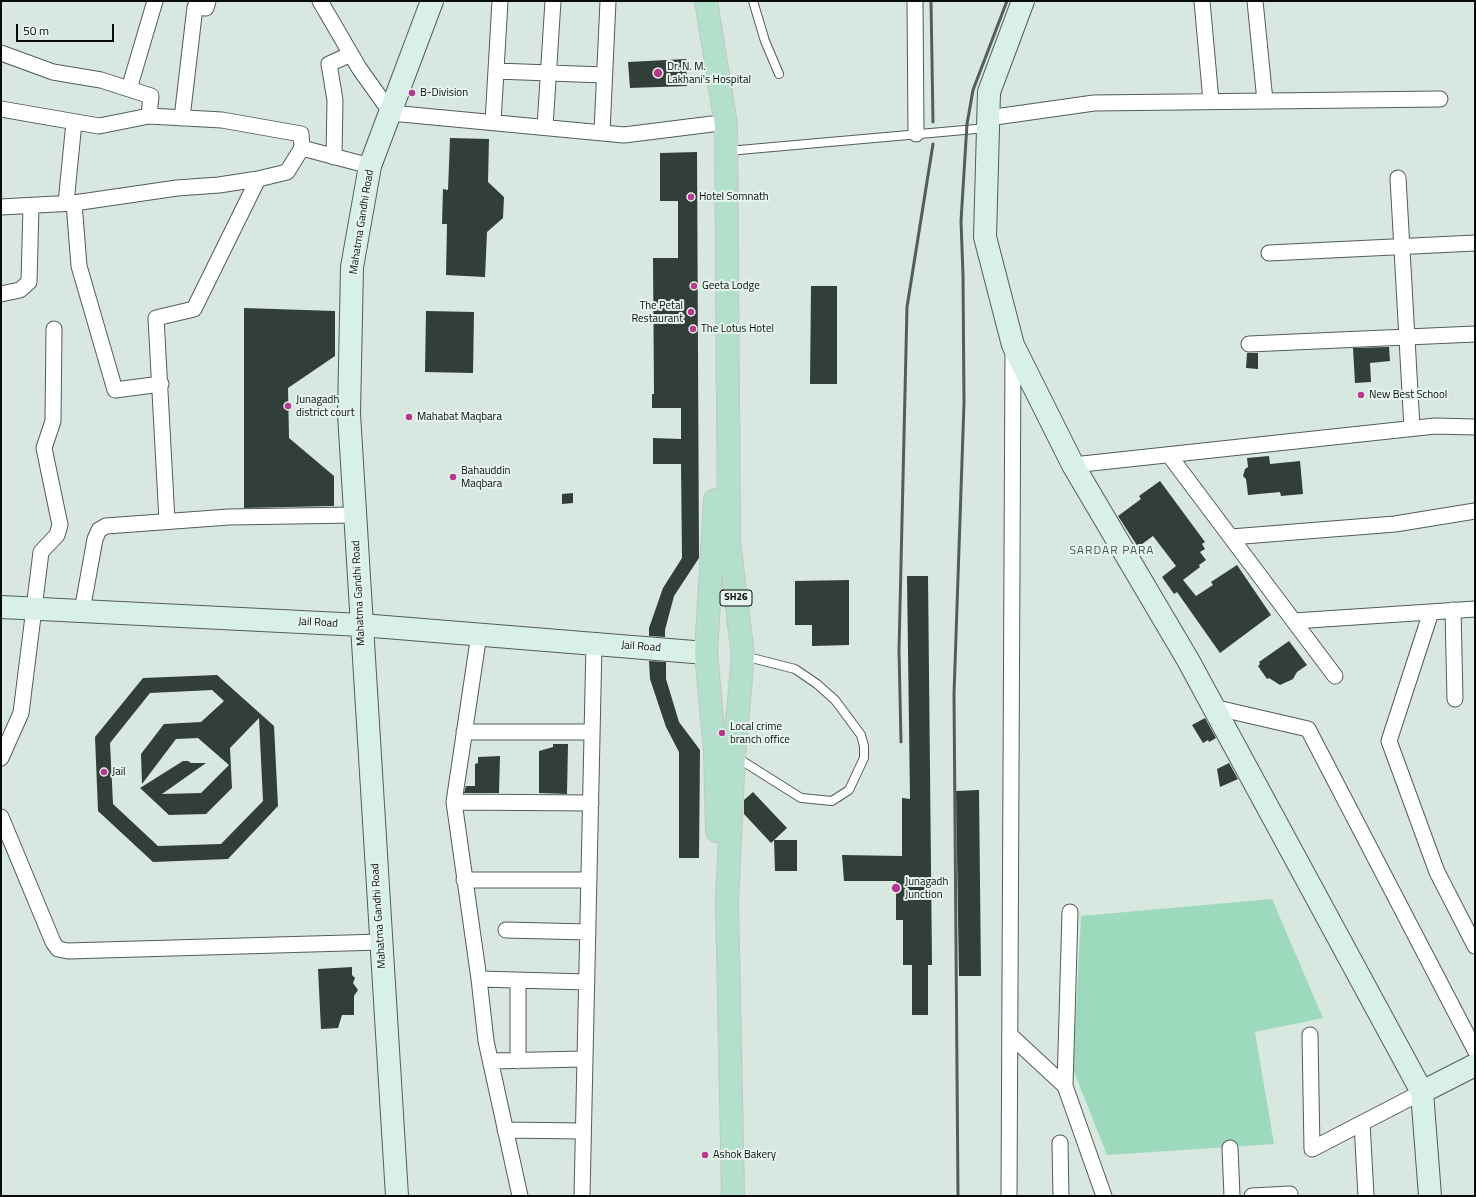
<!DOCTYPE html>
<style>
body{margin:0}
#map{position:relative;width:1476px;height:1197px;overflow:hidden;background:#d8e7df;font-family:"Titillium Web",sans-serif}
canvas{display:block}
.frame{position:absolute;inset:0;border:2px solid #080d0b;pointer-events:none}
.scale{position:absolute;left:16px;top:24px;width:98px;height:18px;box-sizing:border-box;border:2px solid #080d0b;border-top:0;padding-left:5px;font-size:12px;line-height:14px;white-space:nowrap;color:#080d0b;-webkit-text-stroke:3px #e5f4ec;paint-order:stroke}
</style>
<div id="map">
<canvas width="1476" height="1197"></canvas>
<div class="frame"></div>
<div class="scale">50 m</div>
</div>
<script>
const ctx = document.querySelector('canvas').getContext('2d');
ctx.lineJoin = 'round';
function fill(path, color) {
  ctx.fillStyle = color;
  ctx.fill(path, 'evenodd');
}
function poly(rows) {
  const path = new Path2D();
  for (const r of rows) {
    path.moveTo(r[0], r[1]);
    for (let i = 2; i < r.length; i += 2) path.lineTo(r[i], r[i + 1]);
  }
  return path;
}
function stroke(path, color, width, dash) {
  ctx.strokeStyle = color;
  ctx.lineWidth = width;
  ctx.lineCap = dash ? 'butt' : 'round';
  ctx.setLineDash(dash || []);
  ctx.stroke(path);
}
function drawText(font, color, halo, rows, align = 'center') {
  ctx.font = font + ' "Titillium Web",sans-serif';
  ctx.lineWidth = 4;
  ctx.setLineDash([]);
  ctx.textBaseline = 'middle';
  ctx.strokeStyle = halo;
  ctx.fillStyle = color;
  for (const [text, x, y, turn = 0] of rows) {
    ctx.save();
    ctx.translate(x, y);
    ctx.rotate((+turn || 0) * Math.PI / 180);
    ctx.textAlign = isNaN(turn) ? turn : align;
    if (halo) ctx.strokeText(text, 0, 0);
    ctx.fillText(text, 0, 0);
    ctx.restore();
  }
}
fill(poly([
 [1272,899,1323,1018,1255,1032,1274,1144,1107,1155,1073,1069,1081,916]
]), '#9ddabd');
fill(poly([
 [686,59,687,86,630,88,628,62],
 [450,138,489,139,488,182,504,197,503,218,487,232,485,277,446,275,447,224,442,224,443,189,448,190],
 [697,152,699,558,674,596,665,630,665,637,649,636,649,628,663,588,682,558,681,464,653,464,653,438,681,439,681,408,652,408,652,394,654,394,653,258,678,258,678,201,660,201,660,153],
 [811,286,837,286,837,384,810,384],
 [244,308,335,311,335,356,288,388,289,438,334,476,334,506,244,508],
 [426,311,474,312,473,373,425,372],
 [1389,347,1390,361,1370,363,1371,382,1355,383,1353,348],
 [1247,353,1258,353,1258,369,1246,368],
 [1269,456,1270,464,1300,461,1303,494,1281,496,1280,492,1248,495,1246,479,1243,476,1245,469,1248,467,1247,458],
 [1160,481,1205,542,1202,544,1205,549,1200,552,1206,560,1199,565,1200,567,1183,580,1196,596,1213,585,1211,582,1237,565,1271,615,1220,653,1177,592,1174,594,1162,577,1176,566,1153,536,1138,547,1118,516,1141,499,1139,496],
 [573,493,573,503,562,504,562,494],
 [907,576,928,576,932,965,928,965,928,1015,912,1015,912,965,903,965,903,920,896,920,896,881,844,881,842,855,902,856,902,798,910,799],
 [849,580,849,645,812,646,812,625,795,625,795,581],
 [1289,641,1307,665,1297,672,1293,679,1280,685,1269,678,1267,679,1258,666,1260,664,1259,662],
 [649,661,666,662,666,679,679,722,700,750,699,858,679,858,679,752,666,727,650,679],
 [217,675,274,726,278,806,228,859,153,862,98,811,95,737,143,678],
 [212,690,224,701,201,722,164,724,141,754,142,784,176,739,198,738,229,765,201,793,162,794,206,763,191,763,188,761,183,761,140,788,169,815,206,814,232,788,230,748,259,718,263,801,221,844,158,846,113,804,110,743,150,693],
 [1205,718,1216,738,1209,742,1208,740,1203,743,1192,725],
 [553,744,568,744,567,794,539,793,539,751,553,747],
 [500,756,499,793,464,793,466,786,475,786,475,764,478,763,478,757],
 [1229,763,1238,779,1220,787,1217,769],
 [979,790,981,976,959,976,956,791],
 [753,792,787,828,771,843,744,814,744,800],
 [774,840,797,840,797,871,775,871],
 [352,967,352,975,355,978,353,983,358,990,354,996,354,1015,342,1015,338,1028,321,1029,318,969]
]), '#323e38');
const lane = poly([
 [753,1,765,41,779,74],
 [728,151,987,128],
 [736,757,801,798,832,801,849,790,864,758,864,746,861,735,835,700,817,684,795,669,744,656]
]);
const street = poly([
 [155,1,129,89,151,96,149,116,222,120,301,134,302,148,370,166],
 [320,1,359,68,391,113,624,135,712,124],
 [915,1,916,134],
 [1202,1,1211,101],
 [1255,1,1265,101],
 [1,53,53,72,101,80,129,89],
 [496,71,604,75],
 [1,109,99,126,149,116],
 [182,118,195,7,206,8,208,1],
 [988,118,1094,103,1440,99],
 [493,122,500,1],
 [545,127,553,1],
 [602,132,608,1],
 [334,157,335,100,329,64,351,54],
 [1398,178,1412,428],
 [66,203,74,122],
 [74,203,79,266,115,390,161,384],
 [1,207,74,203,177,188,219,185,258,179,287,172,302,148],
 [1269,253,1475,243],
 [1,294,20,290,29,282,31,206],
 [1249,344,1475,334],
 [1169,455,1335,676],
 [1073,465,1435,426,1475,427],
 [167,521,156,318,194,309,258,179],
 [1231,537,1395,524,1475,511],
 [1453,610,1455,699],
 [82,611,95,539,99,530,106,526,229,517,355,515],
 [1431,612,1389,741,1437,872,1475,946],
 [1294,621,1475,609],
 [479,634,454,802,479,979,486,1041,520,1196],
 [1213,707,1308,729,1475,1050],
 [464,732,592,732],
 [1,758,21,713,41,552,57,535,60,525,44,448,53,421,54,329],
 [454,802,591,803],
 [1,817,53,942,58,949,68,951,381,942],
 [464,880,589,880],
 [506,930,588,932],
 [479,979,587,982],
 [518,981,518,1061],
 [1010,1035,1065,1086,1104,1196],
 [1310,1035,1312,1149,1422,1092],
 [491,1061,585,1059],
 [1065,1086,1070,912],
 [1362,1123,1366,1196],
 [505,1130,583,1131],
 [1060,1143,1061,1196],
 [1230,1148,1232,1196],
 [582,1196,594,644],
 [1009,1196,1013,350],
 [1252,1196,1290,1194]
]);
const secondary = poly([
 [1023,1,989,92,985,237,1013,345,1073,465,1188,660,1422,1092,1430,1196],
 [1,607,361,625,706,653],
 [1422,1092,1475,1065],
 [397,1196,349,414,352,267,370,166,432,1]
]);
const primary = poly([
 [706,1,726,125,729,541,743,656,734,755,727,900,733,1196],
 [715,500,706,653,715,751,717,831]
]);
stroke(lane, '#525e58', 10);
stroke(street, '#525e58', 17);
stroke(secondary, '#525e58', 24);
stroke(primary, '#c4c5c4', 24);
stroke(lane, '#fff', 8);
stroke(street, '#fff', 15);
stroke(secondary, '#d9f0e6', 22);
stroke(primary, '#b3e0cc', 22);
stroke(poly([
 [931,1,933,122],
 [901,742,899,650,907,307,933,144],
 [958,1196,954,694,964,403,963,275,961,221,967,124,973,90,1007,1]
]), '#545d58', 3);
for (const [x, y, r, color] of [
 [658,73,5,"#b53a8c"],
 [412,93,4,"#b53a8c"],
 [691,197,4,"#b53a8c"],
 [694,286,4,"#b53a8c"],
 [691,312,4,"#b53a8c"],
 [693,329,4,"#b53a8c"],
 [1361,395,4,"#b53a8c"],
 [288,406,4,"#b53a8c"],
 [409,417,4,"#b53a8c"],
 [453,477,4,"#b53a8c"],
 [722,733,4,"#b53a8c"],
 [104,772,4,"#b53a8c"],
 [896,888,5,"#b53a8c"],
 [705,1155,4,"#b53a8c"]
]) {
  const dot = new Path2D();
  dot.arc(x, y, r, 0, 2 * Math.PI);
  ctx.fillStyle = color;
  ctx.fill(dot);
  stroke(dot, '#e5f4ec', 1.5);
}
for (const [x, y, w] of [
 [736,598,32]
]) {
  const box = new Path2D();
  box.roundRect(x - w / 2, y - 8, w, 16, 3);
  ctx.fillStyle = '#e5f4ec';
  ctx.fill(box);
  stroke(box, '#080d0b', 1);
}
drawText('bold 10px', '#080d0b', null, [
 ["SH26",736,598]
]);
drawText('11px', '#080d0b', '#e5f4ec', [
 ["Dr. N. M.",667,67],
 ["Lakhani's Hospital",667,80],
 ["B-Division",420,93],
 ["Hotel Somnath",699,197],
 ["Geeta Lodge",702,286],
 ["The Petal",683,306,"right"],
 ["Restaurant",683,319,"right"],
 ["The Lotus Hotel",701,329],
 ["New Best School",1369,395],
 ["Junagadh",296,400],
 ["district court",296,413],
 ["Mahabat Maqbara",417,417],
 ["Bahauddin",461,471],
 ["Maqbara",461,484],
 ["Local crime",730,727],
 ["branch office",730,740],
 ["Jail",112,772],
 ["Junagadh",905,882],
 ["Junction",905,895],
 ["Ashok Bakery",713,1155]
], 'left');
drawText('11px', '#080d0b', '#e5f4ec', [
 ["Mahatma Gandhi Road",362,222,-81],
 ["Mahatma Gandhi Road",359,593,-93],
 ["Jail Road",318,623,3],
 ["Jail Road",641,647,4],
 ["Mahatma Gandhi Road",379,916,-94]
]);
ctx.letterSpacing = '1px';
drawText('12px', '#495650', '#e5f4ec', [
 ["SARDAR PARA",1112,551]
]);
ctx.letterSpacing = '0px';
</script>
